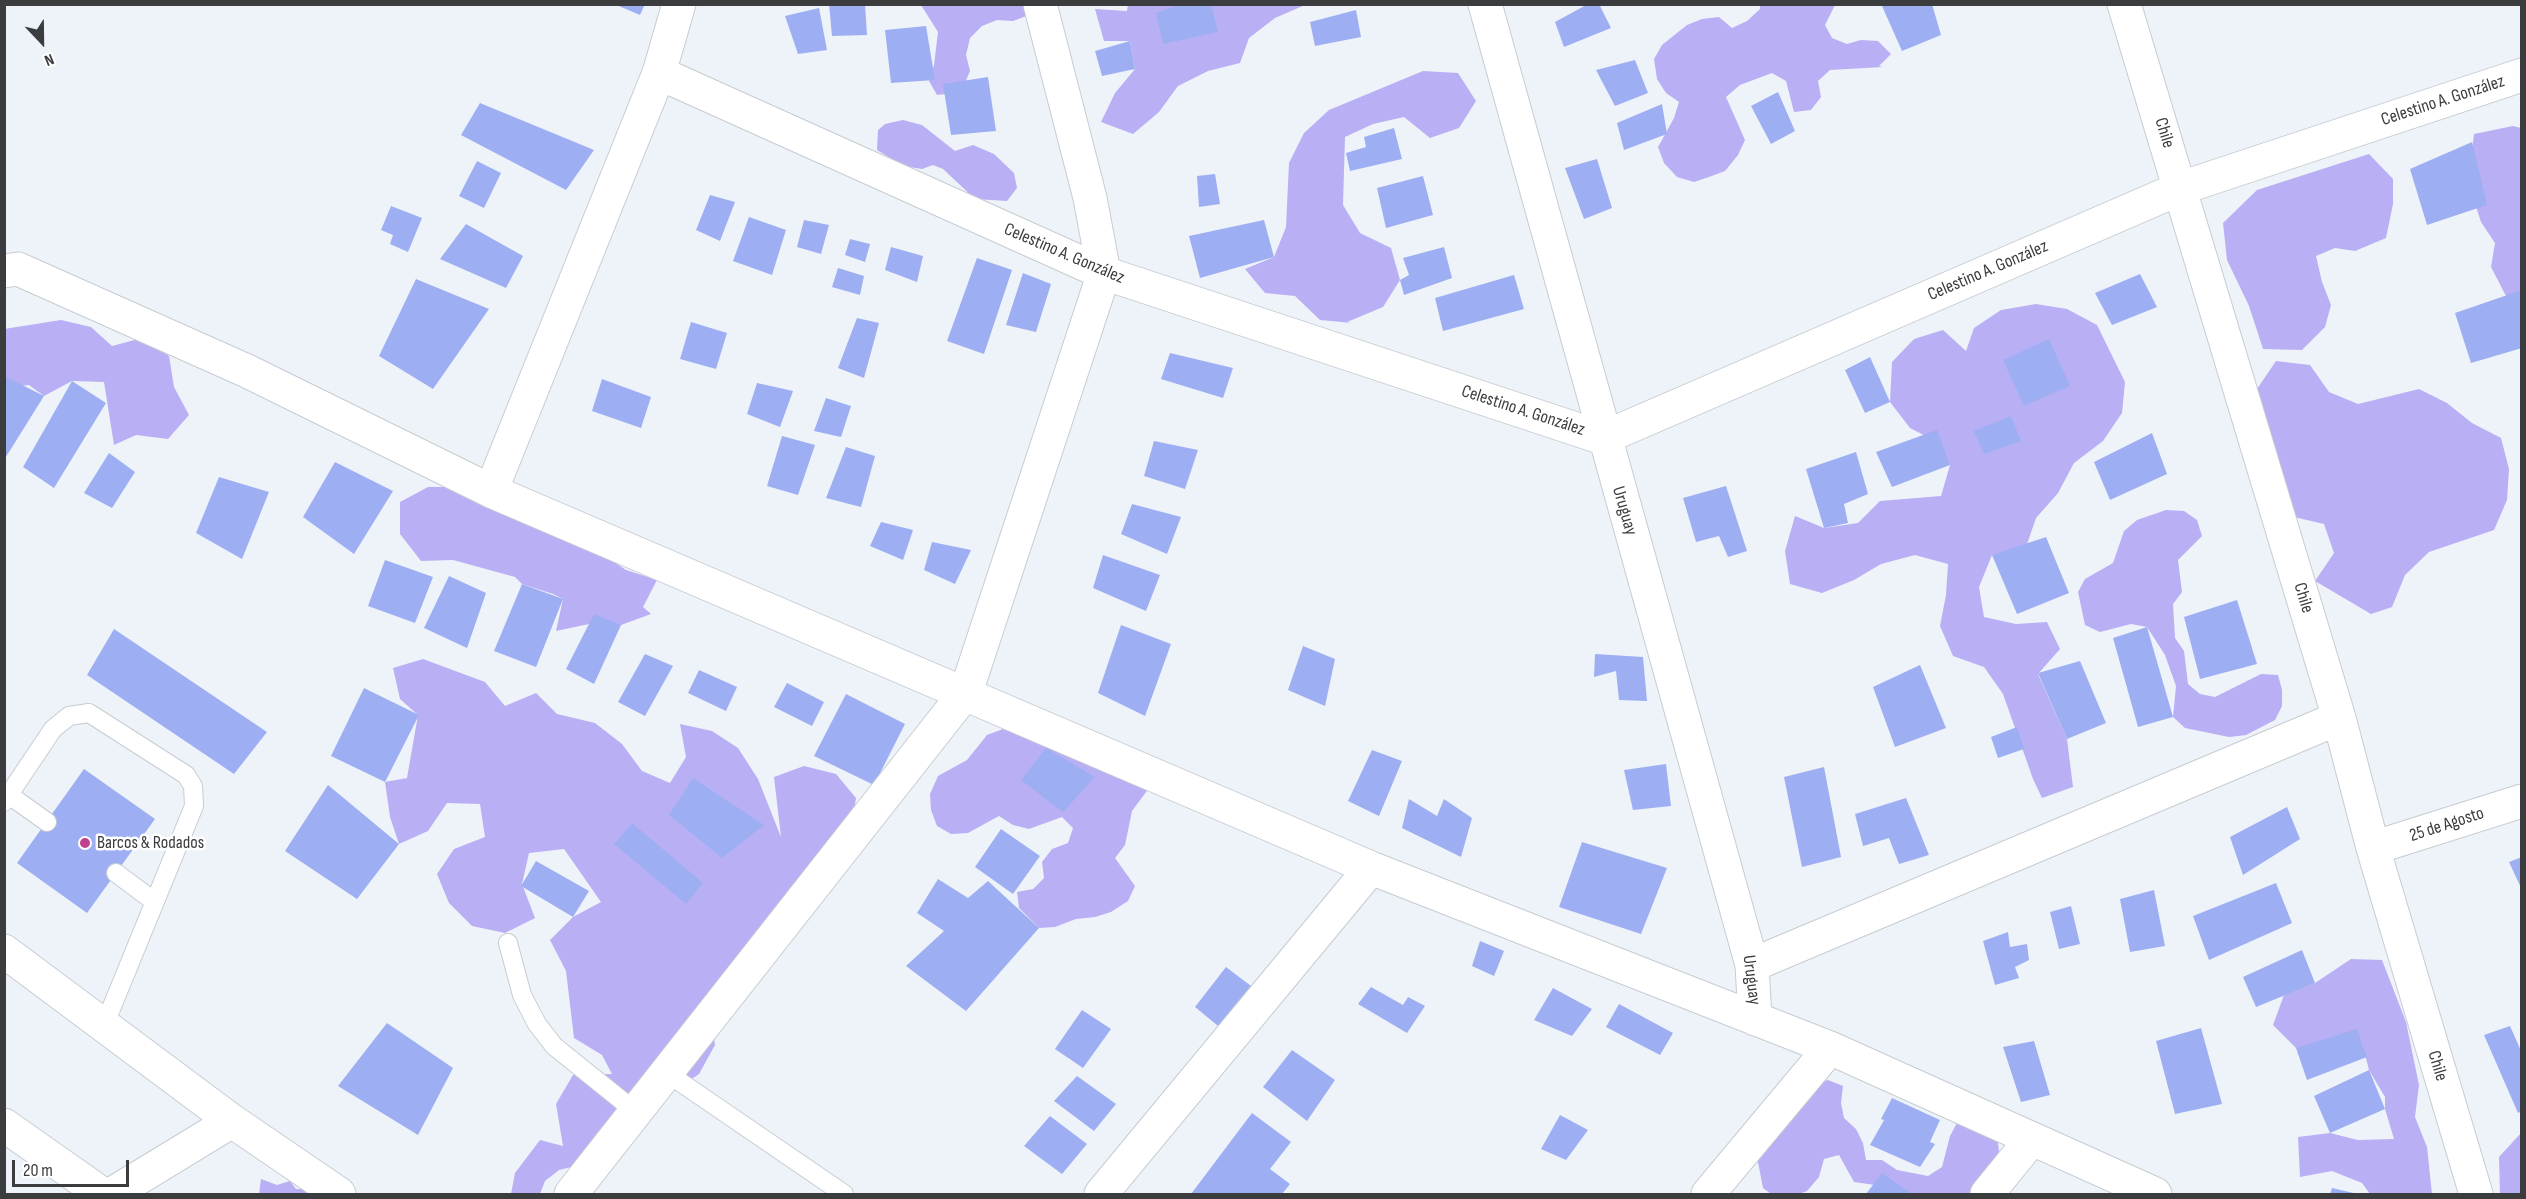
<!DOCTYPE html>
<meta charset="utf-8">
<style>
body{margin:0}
#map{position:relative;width:2526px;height:1199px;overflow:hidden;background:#eef3fa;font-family:"Sofia Sans Condensed",sans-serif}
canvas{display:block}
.frame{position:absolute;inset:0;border:6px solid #3a3c3e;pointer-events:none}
.north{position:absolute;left:12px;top:12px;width:60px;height:60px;-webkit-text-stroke:4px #fff;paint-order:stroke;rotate:158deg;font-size:16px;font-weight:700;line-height:24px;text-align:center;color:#3a3c3e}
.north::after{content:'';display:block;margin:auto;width:21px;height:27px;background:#3a3c3e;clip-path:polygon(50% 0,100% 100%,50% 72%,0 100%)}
.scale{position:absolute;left:12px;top:1160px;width:117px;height:27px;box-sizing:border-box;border:3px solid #3a3c3e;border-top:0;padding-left:8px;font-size:18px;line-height:21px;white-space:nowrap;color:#3a3c3e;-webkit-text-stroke:4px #fff;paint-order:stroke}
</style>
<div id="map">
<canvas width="2526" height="1199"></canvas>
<div class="frame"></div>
<div class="north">N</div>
<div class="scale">20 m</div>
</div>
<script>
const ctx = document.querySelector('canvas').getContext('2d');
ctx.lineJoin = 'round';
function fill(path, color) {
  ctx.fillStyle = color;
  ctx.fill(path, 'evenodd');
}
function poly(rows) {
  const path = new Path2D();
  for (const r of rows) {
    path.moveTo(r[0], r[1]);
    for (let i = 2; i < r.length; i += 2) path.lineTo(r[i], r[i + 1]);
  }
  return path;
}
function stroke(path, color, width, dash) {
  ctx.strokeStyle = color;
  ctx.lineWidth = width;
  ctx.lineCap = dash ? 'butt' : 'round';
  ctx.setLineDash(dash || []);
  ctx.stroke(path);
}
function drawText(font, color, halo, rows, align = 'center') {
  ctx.font = font + ' "Sofia Sans Condensed",sans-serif';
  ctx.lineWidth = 5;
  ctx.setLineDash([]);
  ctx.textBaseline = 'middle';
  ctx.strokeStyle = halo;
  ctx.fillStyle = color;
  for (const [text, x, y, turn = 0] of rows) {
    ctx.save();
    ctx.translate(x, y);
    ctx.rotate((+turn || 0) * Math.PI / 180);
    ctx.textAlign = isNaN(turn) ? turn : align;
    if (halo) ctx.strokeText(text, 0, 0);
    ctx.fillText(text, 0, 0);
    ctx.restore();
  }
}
fill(poly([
 [1128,4,1305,5,1275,18,1249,38,1240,63,1208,71,1178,86,1159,112,1133,134,1101,122,1115,93,1135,69,1130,41,1104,41,1095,9,1127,11],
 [1760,4,1835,5,1825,25,1832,38,1847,44,1861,40,1878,41,1891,54,1879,66,1883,67,1830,70,1818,81,1821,97,1811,110,1794,112,1786,81,1772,73,1740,85,1726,97,1745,140,1738,155,1725,171,1709,177,1694,182,1677,177,1664,163,1658,147,1674,118,1679,102,1666,93,1657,79,1654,59,1662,45,1687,25,1702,19,1719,17,1732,28,1747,21,1760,9],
 [921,5,1029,5,1029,15,1013,21,997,20,982,26,970,38,966,55,970,71,964,85,954,93,937,95,929,81,934,65,938,32],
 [1423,71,1458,73,1476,101,1459,128,1430,138,1404,117,1373,124,1345,137,1343,205,1360,233,1391,248,1400,280,1383,307,1347,322,1352,323,1320,320,1295,296,1265,293,1245,269,1274,257,1286,227,1289,163,1304,133,1329,110],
 [903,120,922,125,955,151,973,145,994,154,1014,173,1017,188,1007,201,975,199,943,169,933,165,922,169,903,166,877,150,878,130,885,124],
 [2513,126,2521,128,2521,303,2506,296,2491,267,2495,243,2481,222,2468,182,2474,134],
 [2369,154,2393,179,2393,204,2386,238,2355,251,2335,248,2316,256,2322,282,2331,305,2325,327,2302,350,2263,349,2249,306,2227,260,2223,223,2257,190],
 [2036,304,2067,309,2097,325,2125,382,2122,413,2103,441,2074,463,2058,493,2036,518,2025,550,1992,555,1979,587,1984,617,2016,624,2047,622,2060,649,2038,674,2067,739,2073,787,2042,798,2033,779,2003,694,1984,667,1953,656,1940,626,1946,595,1948,564,1915,555,1881,564,1854,580,1822,593,1790,584,1785,551,1795,516,1824,528,1858,523,1880,501,1941,496,1950,465,1939,443,1910,428,1890,402,1892,362,1914,339,1943,330,1966,351,1974,328,2001,310],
 [61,320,91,327,112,346,142,338,169,356,174,387,189,415,168,439,136,435,114,445,104,382,72,381,44,396,29,385,5,388,4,329],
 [2276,361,2310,365,2329,392,2358,404,2419,389,2447,403,2472,423,2501,438,2509,469,2507,500,2494,530,2429,552,2405,575,2392,607,2371,614,2315,581,2334,553,2324,524,2294,517,2257,389],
 [428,487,462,487,601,553,626,570,657,580,643,607,651,614,621,625,589,624,556,631,563,599,553,594,522,584,515,577,453,560,421,561,400,534,400,502],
 [2166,510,2184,511,2197,520,2202,536,2178,560,2182,592,2173,604,2175,638,2184,651,2188,684,2200,694,2215,697,2261,674,2278,675,2282,690,2282,706,2275,720,2246,735,2229,737,2185,728,2173,717,2176,686,2165,655,2147,627,2131,624,2100,632,2085,625,2078,592,2085,579,2113,563,2124,531,2137,520],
 [423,659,485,682,505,706,536,693,557,714,595,723,622,744,642,771,670,783,686,757,680,724,712,731,738,748,758,779,781,837,774,777,804,766,836,774,856,798,851,830,710,1012,715,1045,699,1074,671,1093,639,1106,617,1084,629,1110,576,1166,559,1170,545,1181,540,1194,511,1194,515,1173,540,1140,563,1146,556,1104,573,1075,612,1074,602,1055,574,1038,566,971,550,940,573,917,601,902,564,849,529,853,522,884,535,918,505,933,472,926,449,903,437,874,454,849,485,837,480,804,447,803,428,831,399,844,390,817,385,782,407,778,418,715,400,699,393,668],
 [1003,729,1020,732,1152,784,1132,811,1125,845,1115,858,1135,886,1128,901,1111,912,1095,917,1076,919,1055,927,1039,928,1019,908,1017,892,1033,889,1044,878,1042,862,1052,849,1068,843,1073,828,1062,817,1029,829,1013,825,999,816,968,833,951,834,937,826,931,810,930,794,938,776,967,760,987,735],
 [2351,959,2382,960,2406,1022,2419,1085,2415,1117,2427,1147,2432,1194,2370,1194,2362,1183,2332,1171,2300,1177,2298,1137,2330,1133,2358,1140,2394,1139,2385,1109,2385,1097,2369,1070,2362,1043,2296,1048,2273,1025,2284,995,2315,983],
 [1828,1080,1843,1086,1841,1103,1844,1118,1856,1129,1863,1143,1866,1160,1882,1160,1897,1170,1928,1176,1942,1167,1950,1136,1957,1123,1997,1135,1999,1151,1993,1167,1969,1194,1899,1194,1889,1187,1854,1182,1839,1155,1824,1159,1819,1177,1807,1191,1799,1194,1771,1194,1763,1188,1757,1157,1813,1085],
 [2521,1133,2521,1194,2500,1194,2499,1157],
 [261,1179,277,1185,290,1181,296,1189,307,1189,317,1194,259,1194]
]), '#b9aff4');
fill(poly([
 [614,4,645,4,640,15],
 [829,4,865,4,867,35,832,36],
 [1182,4,1211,4,1218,32,1163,44,1156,13],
 [1588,4,1599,4,1611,28,1564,47,1555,22],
 [1887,4,1932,4,1941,35,1902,51,1882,6],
 [819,8,827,50,798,54,785,16],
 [1356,10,1361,37,1315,46,1310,22],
 [926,26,935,80,891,83,885,30],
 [1130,41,1135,69,1102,76,1095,51],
 [1635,60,1648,93,1615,106,1596,70],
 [988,77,996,131,951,135,943,84],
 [1778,92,1795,131,1771,144,1751,106],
 [480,103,594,150,566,190,461,135],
 [1662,104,1667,134,1624,150,1617,123],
 [1394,128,1402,159,1350,171,1346,153,1366,147,1364,137],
 [2472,142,2487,205,2427,225,2410,169],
 [1597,159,1612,208,1584,219,1565,168],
 [477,161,501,173,484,208,459,196],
 [1215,174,1220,204,1199,207,1197,176],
 [1423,176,1433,215,1386,228,1377,188],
 [710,195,735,202,720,241,696,230],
 [391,206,422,218,408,252,390,244,393,235,381,230],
 [749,217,786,230,772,275,733,261],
 [804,220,829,225,821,254,797,247],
 [1264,220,1274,257,1200,278,1189,236],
 [466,224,523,256,506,288,440,259],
 [850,239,870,244,865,262,845,255],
 [891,247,923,256,917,282,885,270],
 [1444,247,1452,278,1404,295,1400,280,1409,275,1403,258],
 [977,258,1012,270,984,354,947,341],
 [838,268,864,276,860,295,832,287],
 [1023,273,1051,284,1036,332,1006,325],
 [2140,274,2157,307,2112,325,2095,293],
 [1514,275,1524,309,1443,331,1435,298],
 [416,279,489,309,433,389,379,356],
 [2522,290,2522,348,2471,363,2455,313],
 [857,318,879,323,864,378,838,368],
 [691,322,727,333,716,369,680,359],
 [2049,339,2070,386,2024,406,2003,360],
 [1170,353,1233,368,1223,398,1161,379],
 [1870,357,1890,402,1865,413,1845,370],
 [4,376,44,396,4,460],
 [602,379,651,397,641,428,592,411],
 [72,381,106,403,54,488,23,467],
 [757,383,793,391,780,427,747,414],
 [826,398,851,406,841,437,814,431],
 [2011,416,2021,441,1984,454,1974,431],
 [1937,430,1950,465,1892,487,1876,452],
 [2152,433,2167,474,2110,500,2094,462],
 [782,436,815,445,798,495,767,486],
 [1154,441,1198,450,1185,489,1144,476],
 [846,447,875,456,861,507,826,498],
 [1856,452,1868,494,1844,504,1848,523,1824,528,1806,469],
 [109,453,135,472,112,508,84,493],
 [335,462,393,491,354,554,303,517],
 [219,477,269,492,242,559,196,533],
 [1726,486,1747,551,1728,557,1719,536,1696,542,1683,498],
 [1132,504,1181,517,1167,554,1121,534],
 [881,522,913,530,903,560,870,546],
 [2046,537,2069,593,2017,614,1992,555],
 [932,542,971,550,955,584,924,570],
 [1103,555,1160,575,1146,611,1093,588],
 [385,560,433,577,415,623,368,606],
 [449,576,486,593,467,648,424,628],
 [522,584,563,599,536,667,494,651],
 [2237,600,2257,664,2200,679,2184,617],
 [594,614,621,625,594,684,566,669],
 [1121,625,1171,644,1145,716,1098,693],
 [2147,627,2173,717,2138,727,2113,638],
 [114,629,267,732,234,774,87,675],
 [1303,646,1335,659,1325,706,1288,690],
 [645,654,673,666,645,716,618,702],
 [1595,654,1643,657,1647,701,1619,700,1616,671,1594,677],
 [2080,661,2106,723,2067,739,2038,673],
 [1920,665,1946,728,1895,747,1873,687],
 [699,670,737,687,726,711,688,693],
 [787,683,824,702,812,726,774,707],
 [364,688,419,715,385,782,331,756],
 [846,694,905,724,874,785,814,756],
 [2017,727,2024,749,1998,758,1991,737],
 [1046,748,1095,777,1063,812,1021,780],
 [1372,750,1402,761,1379,816,1348,801],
 [1666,764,1671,806,1633,810,1624,770],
 [1824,767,1841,857,1802,867,1784,777],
 [84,769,155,819,87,913,17,863],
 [693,778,764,825,722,858,669,815],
 [328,785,399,844,357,899,285,851],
 [1906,798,1929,855,1899,864,1889,838,1863,846,1855,814],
 [1409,799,1437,816,1444,799,1472,818,1461,857,1402,828],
 [2287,807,2300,839,2243,875,2230,837],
 [632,823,703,883,686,904,614,844],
 [1001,829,1040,856,1013,894,975,867],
 [1582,842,1667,868,1641,934,1559,907],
 [2522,857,2522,890,2509,862],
 [536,861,589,891,573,917,521,886],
 [938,879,968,898,988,881,1039,928,966,1011,906,966,944,931,917,913],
 [2276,883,2292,923,2209,960,2193,916],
 [2154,890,2165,946,2130,952,2120,899],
 [2071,906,2080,944,2059,949,2050,912],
 [2008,932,2010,947,2027,944,2029,960,2015,967,2019,978,1995,985,1983,941],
 [1480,941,1504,951,1494,976,1472,966],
 [2302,950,2315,983,2256,1007,2243,977],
 [1226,967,1255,989,1223,1030,1195,1007],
 [1371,987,1403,1005,1408,997,1425,1006,1407,1033,1358,1004],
 [1553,988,1592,1009,1572,1036,1534,1020],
 [1619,1004,1673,1033,1660,1055,1606,1027],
 [1082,1010,1111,1029,1083,1068,1055,1049],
 [387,1023,453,1068,418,1135,338,1086],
 [2510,1026,2522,1053,2522,1111,2518,1113,2484,1035],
 [2201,1028,2222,1104,2175,1114,2156,1041],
 [2357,1029,2367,1057,2307,1080,2296,1048],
 [2034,1041,2050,1095,2021,1102,2003,1047],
 [1292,1050,1335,1080,1307,1121,1263,1087],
 [2369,1070,2385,1109,2330,1133,2314,1096],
 [1077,1076,1116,1104,1094,1131,1054,1101],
 [1892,1098,1940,1120,1930,1142,1935,1144,1920,1167,1870,1145,1884,1120,1881,1119],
 [1252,1113,1291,1142,1270,1169,1290,1184,1282,1194,1191,1194],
 [1560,1115,1588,1130,1566,1160,1541,1149],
 [1050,1116,1087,1144,1062,1174,1024,1146],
 [1882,1173,1912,1194,1866,1194],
 [2332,1188,2358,1194,2330,1194]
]), '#9daff2');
const service = poly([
 [9,795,47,822],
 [4,802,53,729,69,716,89,713,186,775,193,786,194,806,104,1026],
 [116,873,155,902],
 [508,943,522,995,537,1024,554,1046,636,1112],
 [667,1073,844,1194]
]);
const minor = poly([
 [1485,4,1752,965,1755,1019],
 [2124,4,2339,718,2373,848,2476,1194],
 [659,73,1104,273,1603,438,2181,188,2522,75],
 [4,271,18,269,247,371,491,491,1371,868,1830,1048,2155,1194],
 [491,491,659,73,679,4],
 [2373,848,2522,801],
 [4,951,232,1121,339,1194],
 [1752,965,2339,718],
 [112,1194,232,1121],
 [571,1194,966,692,1104,273,1090,198,1040,4],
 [1101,1194,1371,868],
 [1708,1194,1830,1048],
 [1987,1194,2031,1140]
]);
const trunk = poly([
 [4,1125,102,1194]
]);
stroke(service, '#c6ccd2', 20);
stroke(minor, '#c6ccd2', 35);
stroke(trunk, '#c6ccd2', 35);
stroke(service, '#fff', 18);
stroke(minor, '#fff', 33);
stroke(trunk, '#fff', 33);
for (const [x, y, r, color] of [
 [85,843,6,"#c0428f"]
]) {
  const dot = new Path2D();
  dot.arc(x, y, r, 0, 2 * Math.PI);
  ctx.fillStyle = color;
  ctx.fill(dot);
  stroke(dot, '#fff', 2);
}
drawText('18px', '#3a3c3e', '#fff', [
 ["Celestino A. González",2443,101,-18],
 ["Chile",2164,133,73],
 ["Celestino A. González",1064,254,23],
 ["Celestino A. González",1988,271,-23],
 ["Celestino A. González",1523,411,18],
 ["Uruguay",1624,511,74],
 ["Chile",2303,598,73],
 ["25 de Agosto",2447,825,-18],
 ["Uruguay",1751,980,83],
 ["Chile",2437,1066,73]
]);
drawText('18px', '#3a3c3e', '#fff', [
 ["Barcos & Rodados",97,843]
], 'left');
</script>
